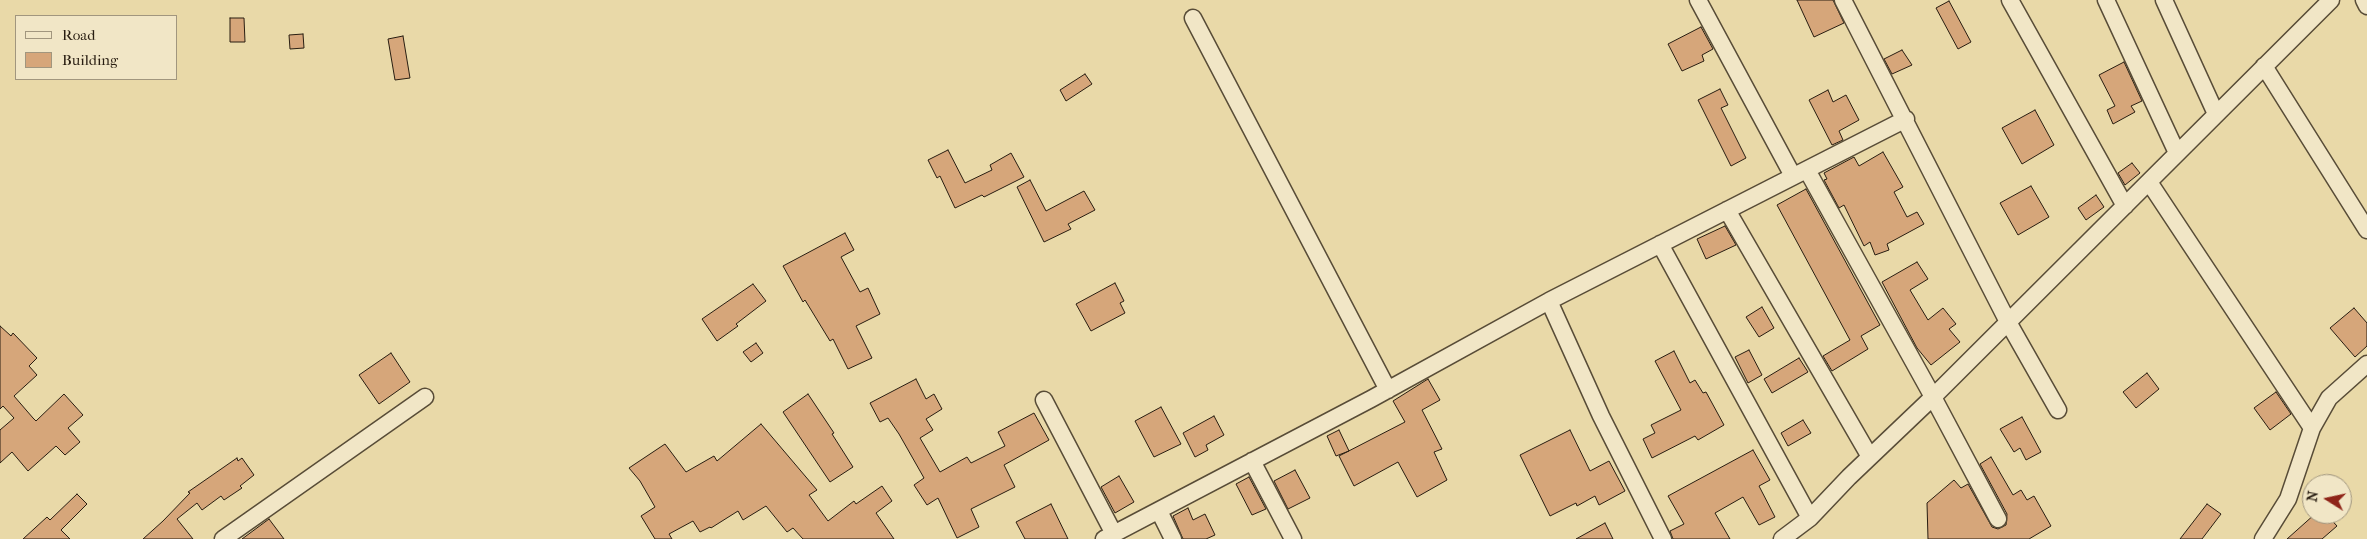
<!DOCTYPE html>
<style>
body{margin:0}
#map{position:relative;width:2367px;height:539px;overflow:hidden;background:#e9d9a8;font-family:"IM FELL French Canon",serif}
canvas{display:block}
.legend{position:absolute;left:15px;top:15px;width:162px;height:65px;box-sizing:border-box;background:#f1e6c6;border:1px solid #a1967e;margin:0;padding:6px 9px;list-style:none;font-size:15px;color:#281d11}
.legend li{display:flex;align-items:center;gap:10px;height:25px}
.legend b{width:25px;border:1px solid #a1967e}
.north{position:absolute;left:2302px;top:474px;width:50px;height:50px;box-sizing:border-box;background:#f1e6c6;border:1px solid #a1967e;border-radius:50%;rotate:280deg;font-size:14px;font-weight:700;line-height:20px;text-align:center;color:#281d11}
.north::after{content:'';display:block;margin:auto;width:18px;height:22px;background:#8f2418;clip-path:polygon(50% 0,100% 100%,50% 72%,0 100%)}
</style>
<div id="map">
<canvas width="2367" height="539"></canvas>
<ul class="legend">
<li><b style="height:6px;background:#f1e6c6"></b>Road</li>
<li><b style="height:14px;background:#d6a67a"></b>Building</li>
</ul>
<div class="north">N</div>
</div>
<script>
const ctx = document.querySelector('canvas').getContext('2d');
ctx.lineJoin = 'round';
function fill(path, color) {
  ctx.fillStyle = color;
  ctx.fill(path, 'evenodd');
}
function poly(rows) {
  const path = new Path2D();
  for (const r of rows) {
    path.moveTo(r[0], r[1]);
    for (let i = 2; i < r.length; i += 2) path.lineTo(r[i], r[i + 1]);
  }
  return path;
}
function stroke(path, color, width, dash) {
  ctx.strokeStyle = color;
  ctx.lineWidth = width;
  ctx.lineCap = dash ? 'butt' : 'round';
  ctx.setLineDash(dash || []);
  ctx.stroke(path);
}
const building = poly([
 [1797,0,1833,0,1844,23,1814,37,1797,0],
 [1949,1,1971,42,1958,49,1936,8,1949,1],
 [230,18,244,18,245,42,230,42,230,18],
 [1701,27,1713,49,1702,55,1704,61,1682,71,1668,44,1701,27],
 [303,34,304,48,290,49,289,35,303,34],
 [403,36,410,78,395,80,388,39,403,36],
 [1902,50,1912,65,1892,74,1884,59,1902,50],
 [2124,62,2142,101,2131,106,2135,112,2113,124,2107,110,2115,106,2099,75,2124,62],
 [1085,74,1092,84,1066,101,1060,90,1085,74],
 [1720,89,1728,105,1721,108,1746,158,1731,166,1698,100,1720,89],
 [1828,90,1833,102,1846,95,1859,120,1839,131,1843,140,1832,145,1809,100,1828,90],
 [2035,110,2054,145,2022,164,2002,128,2035,110],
 [948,150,965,183,992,170,990,165,1011,153,1024,177,984,197,982,195,955,208,940,176,937,178,928,160,948,150],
 [1883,152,1903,187,1894,192,1907,217,1917,212,1924,224,1887,244,1889,250,1875,255,1870,242,1864,246,1844,205,1839,208,1824,180,1827,179,1824,173,1854,157,1859,166,1883,152],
 [2132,163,2140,173,2125,185,2118,173,2132,163],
 [1030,180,1046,211,1084,191,1095,210,1068,224,1071,229,1044,242,1017,187,1030,180],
 [2031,186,2049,217,2018,235,2000,203,2031,186],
 [1806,189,1880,325,1861,336,1868,349,1832,371,1823,356,1850,340,1777,205,1806,189],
 [2096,195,2104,207,2086,220,2078,208,2096,195],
 [1725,226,1736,245,1706,259,1697,239,1725,226],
 [845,233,854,250,841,257,860,292,868,288,880,314,856,326,872,358,848,369,833,339,830,341,805,300,803,302,783,266,845,233],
 [1917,262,1928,279,1910,290,1928,320,1943,308,1956,324,1949,329,1960,342,1931,365,1917,348,1882,282,1917,262],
 [1115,283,1124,301,1120,303,1125,313,1091,331,1076,304,1115,283],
 [753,284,766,301,736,324,738,326,717,341,702,319,753,284],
 [1762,307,1774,328,1759,337,1746,317,1762,307],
 [2354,308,2367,323,2367,346,2355,357,2330,328,2354,308],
 [0,326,11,336,13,333,37,358,29,366,37,375,14,396,33,418,36,421,64,394,83,415,68,428,80,442,65,455,56,446,28,471,12,452,0,463,0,430,14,418,3,406,0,409,0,326],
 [756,343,763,353,751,362,743,352,756,343],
 [1749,350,1762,375,1748,383,1735,357,1749,350],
 [1674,351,1690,383,1695,380,1703,393,1706,392,1724,425,1698,440,1695,436,1652,458,1643,439,1655,433,1651,425,1681,410,1655,361,1674,351],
 [391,353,410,382,379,404,359,375,391,353],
 [1799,358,1808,372,1772,393,1764,379,1799,358],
 [2147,373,2159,389,2136,408,2123,392,2147,373],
 [916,379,926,399,934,394,942,409,926,419,933,430,920,438,940,472,967,457,971,463,1005,446,998,432,1034,413,1049,440,1004,465,1015,487,971,509,979,527,957,538,938,498,927,505,914,485,924,478,899,434,888,418,880,422,870,403,916,379],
 [1428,379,1440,400,1422,410,1442,449,1434,452,1447,480,1417,497,1398,462,1354,486,1339,456,1405,422,1393,401,1428,379],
 [2276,392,2291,414,2270,430,2254,408,2276,392],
 [808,394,834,433,832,434,853,467,830,482,783,412,808,394],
 [1161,407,1181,444,1154,457,1135,421,1161,407],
 [1214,416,1224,435,1206,445,1208,450,1195,457,1183,433,1214,416],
 [2022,417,2041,452,2026,460,2020,448,2014,452,2000,429,2022,417],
 [1803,420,1811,433,1788,446,1781,433,1803,420],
 [761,424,817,490,809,495,828,521,854,501,856,504,882,486,892,501,876,513,894,539,803,539,793,528,787,532,766,506,743,520,738,511,711,528,710,527,700,532,693,521,669,534,672,539,655,539,641,516,655,507,640,481,629,468,665,444,686,472,714,456,717,461,761,424],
 [1339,430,1349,451,1336,456,1327,436,1339,430],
 [1570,430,1590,471,1609,461,1625,491,1599,505,1595,496,1577,506,1576,503,1550,516,1520,455,1570,430],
 [1753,450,1770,480,1759,486,1775,517,1759,525,1743,497,1715,513,1730,539,1673,539,1670,531,1684,524,1668,496,1753,450],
 [1991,457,2013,495,2021,490,2027,500,2034,496,2051,526,2029,539,1928,539,1927,503,1954,480,1961,488,1968,484,1992,527,1998,529,2006,525,2007,514,1980,464,1991,457],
 [237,458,238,461,242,458,254,475,240,486,242,488,224,500,221,496,202,510,197,503,177,519,193,539,143,539,163,521,190,493,188,492,237,458],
 [1295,470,1310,498,1288,509,1274,481,1295,470],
 [1119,476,1134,502,1115,513,1101,487,1119,476],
 [1249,477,1266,509,1252,515,1236,484,1249,477],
 [77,494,87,504,61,530,70,539,23,539,47,517,50,520,77,494],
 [1051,504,1068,539,1025,539,1016,522,1051,504],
 [2207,504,2221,514,2202,539,2180,539,2207,504],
 [1188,508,1193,520,1205,514,1215,535,1206,539,1183,539,1173,516,1188,508],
 [2315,514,2326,514,2337,526,2322,539,2287,539,2315,514],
 [269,519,284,539,242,539,269,519],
 [1605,523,1613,539,1576,539,1605,523]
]);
fill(building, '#d6a67a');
stroke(building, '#281d11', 1);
const minor = poly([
 [1698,0,1793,176],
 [1843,0,2008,322,2058,410],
 [2010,0,2125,206],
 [2106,0,2177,153],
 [2164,0,2216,114],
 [2364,0,2367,6],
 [1193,18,1388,390],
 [2264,66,2367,230],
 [1807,170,1933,397,1998,519],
 [2149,182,2312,428],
 [1727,210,1870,457],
 [1660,244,1810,518],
 [1549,301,1601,416,1663,539],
 [1044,400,1114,534],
 [1252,461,1293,539],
 [1159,511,1173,539],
 [223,539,425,397],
 [1104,539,1371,399,1549,301,1906,119],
 [1782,539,1810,518,1849,477,1933,397,2331,0],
 [2263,539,2288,499,2312,428,2329,398,2367,364]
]);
stroke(minor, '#584c37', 19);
stroke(minor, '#f1e6c6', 16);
</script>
